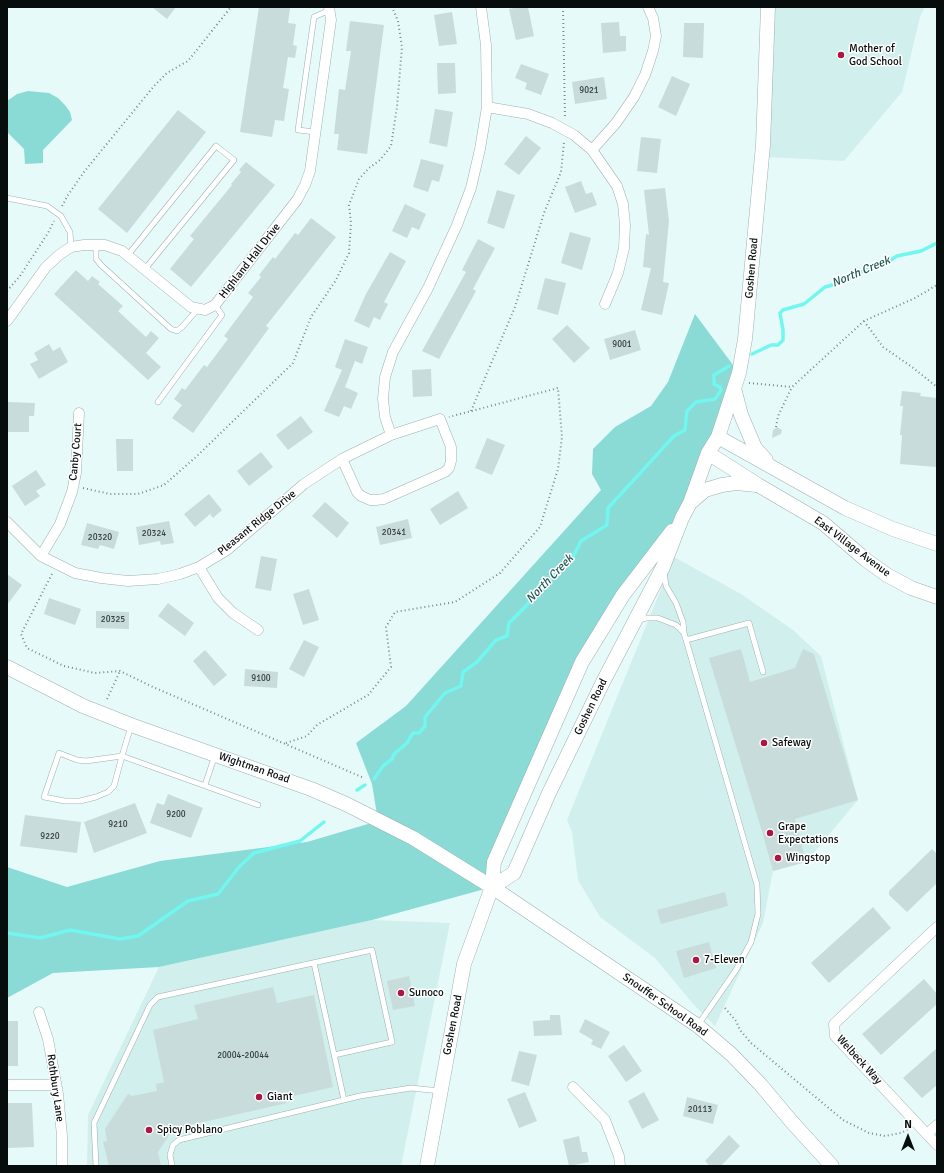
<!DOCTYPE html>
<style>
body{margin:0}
#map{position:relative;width:944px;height:1173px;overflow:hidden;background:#e6fbf9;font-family:Signika,sans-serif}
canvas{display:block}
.frame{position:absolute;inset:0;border:8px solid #070d0d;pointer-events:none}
.north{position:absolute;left:888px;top:1117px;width:40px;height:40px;-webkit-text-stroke:3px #fff;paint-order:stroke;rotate:0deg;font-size:11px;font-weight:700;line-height:16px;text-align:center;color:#070d0d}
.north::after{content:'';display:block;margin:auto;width:14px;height:18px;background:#070d0d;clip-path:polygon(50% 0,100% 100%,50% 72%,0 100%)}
</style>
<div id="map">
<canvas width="944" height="1173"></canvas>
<div class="frame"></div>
<div class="north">N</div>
</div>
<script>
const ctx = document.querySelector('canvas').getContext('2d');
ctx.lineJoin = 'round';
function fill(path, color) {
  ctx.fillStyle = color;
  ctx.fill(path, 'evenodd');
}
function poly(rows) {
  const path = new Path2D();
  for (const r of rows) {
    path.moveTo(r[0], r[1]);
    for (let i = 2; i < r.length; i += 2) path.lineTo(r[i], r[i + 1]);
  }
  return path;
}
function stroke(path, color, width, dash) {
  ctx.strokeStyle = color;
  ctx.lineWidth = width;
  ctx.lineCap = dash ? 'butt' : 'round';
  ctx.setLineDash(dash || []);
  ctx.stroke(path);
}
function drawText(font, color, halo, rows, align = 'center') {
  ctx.font = font + ' Signika,sans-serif';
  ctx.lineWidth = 3;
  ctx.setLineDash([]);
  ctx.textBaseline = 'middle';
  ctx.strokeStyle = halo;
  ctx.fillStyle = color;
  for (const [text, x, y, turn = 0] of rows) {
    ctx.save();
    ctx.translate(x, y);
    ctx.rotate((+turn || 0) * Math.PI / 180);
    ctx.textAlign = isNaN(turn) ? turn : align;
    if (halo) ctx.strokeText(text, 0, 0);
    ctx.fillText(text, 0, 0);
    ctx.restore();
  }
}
fill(poly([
 [773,7,925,7,920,17,902,92,844,161,767,157],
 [674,557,741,594,793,630,821,656,858,800,806,862,773,871,763,923,715,1026,693,1004,655,958,600,917,578,880,572,832,567,820],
 [372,920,450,923,401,1166,87,1166,88,1115,159,967]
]), '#d1efed');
fill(poly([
 [28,91,49,93,58,98,65,105,70,112,72,120,43,150,43,163,25,164,24,149,7,132,7,101,17,94],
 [695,314,739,373,690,503,623,595,514,813,492,887,372,920,159,967,53,973,7,998,7,867,67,887,160,861,307,842,378,821,372,784,356,743,406,706,601,490,592,474,593,449,615,427,651,406,668,382]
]), '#8adad6');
stroke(poly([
 [752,354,771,345,778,345,783,340,783,330,780,313,783,310,804,304,825,287,843,282,858,273,883,265,897,256,921,251,937,243],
 [374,779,383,766,392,759,394,754,407,743,413,733,419,733,425,726,425,717,445,693,461,686,463,672,477,662,496,640,507,636,509,623,526,606,538,589,549,582,556,571,572,559,581,541,607,525,608,508,674,436,685,430,687,411,696,402,715,399,721,390,720,387,714,384,714,375,729,366],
 [357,790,365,785],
 [7,933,40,938,70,930,120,939,138,936,188,901,218,894,239,867,254,853,300,841,324,822]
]), '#71f6f0', 3.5);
fill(poly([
 [152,7,176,7,167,19],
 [259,7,290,8,288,23,296,24,293,45,297,46,295,58,288,57,283,88,289,89,284,121,275,120,272,137,240,132],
 [519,7,528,7,534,36,516,40,509,9],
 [452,12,457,44,439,46,434,15],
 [350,21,384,25,367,154,337,150,339,134,334,134,339,89,345,90,351,51,346,51],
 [619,22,620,36,626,36,626,51,603,53,601,23],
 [684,23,704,23,703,58,683,57],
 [437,63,455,63,456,93,438,94],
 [521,64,549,74,541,95,525,89,527,83,515,78],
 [672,76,690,84,676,116,658,107],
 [604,77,607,99,575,104,572,82],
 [435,109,453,112,447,147,429,143],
 [178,110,206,132,127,233,98,209],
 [526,136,541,148,519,175,504,164],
 [641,137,661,139,657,173,637,171],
 [421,159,444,165,439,182,432,180,428,192,413,187],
 [246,162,275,185,191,287,170,269,194,239,190,236,232,185,231,184,241,172,239,170],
 [581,181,586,194,592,192,597,205,575,213,565,187],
 [665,188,669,221,663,282,669,283,662,315,641,310,651,268,643,267,646,234,649,235,644,190],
 [497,190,515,195,504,229,487,223],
 [405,204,426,214,419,230,412,227,407,238,392,231],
 [311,218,336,237,266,326,269,328,193,433,172,418,182,405,174,399,182,388,185,390,204,365,207,367,228,339,224,336,253,297,248,293,261,277,259,275,273,257,275,259,295,233,298,235],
 [570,232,591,238,582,270,561,263],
 [478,239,495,248,473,289,476,291,439,359,422,351,466,272,462,270],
 [390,252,406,261,384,302,388,304,380,320,374,317,369,328,354,321,366,294],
 [76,270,88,281,92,276,100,282,98,284,123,306,118,311,146,337,151,331,159,338,146,353,161,367,148,380,54,294],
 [545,278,566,283,558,315,537,309],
 [567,325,590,348,574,363,552,339],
 [635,330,641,350,610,360,604,339],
 [345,339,368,347,362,364,355,361,345,387,358,393,351,409,344,406,339,417,324,411,342,370,335,367],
 [49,344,53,351,60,347,68,362,39,379,30,364,38,360,34,353],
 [431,369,432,396,413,397,412,370],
 [902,391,921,393,920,396,937,398,937,467,900,464,902,435,900,435,903,406,900,406],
 [8,402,35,403,34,416,29,416,29,432,7,432],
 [301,416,313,432,288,450,276,435],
 [777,427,782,430,781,434,772,438,773,430],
 [487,438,505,445,492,475,475,468],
 [116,439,133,439,133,471,117,471],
 [261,452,273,467,249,486,237,471],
 [36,470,46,485,36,491,40,496,25,506,12,486],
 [458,491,468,508,440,525,430,509],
 [209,494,222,510,213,518,210,514,195,527,184,514],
 [325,502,349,523,337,538,312,516],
 [408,519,412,538,380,545,376,527],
 [169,521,174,543,161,545,160,541,139,545,136,527],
 [87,523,119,532,114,549,100,545,98,549,81,545],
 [261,556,277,559,271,591,255,588],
 [7,574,22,585,7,605],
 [309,589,319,620,303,625,293,594],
 [49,598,81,609,75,625,44,614],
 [168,603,194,623,185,636,158,616],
 [96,611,129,612,129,629,96,628],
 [304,640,319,647,304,677,289,669],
 [741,649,750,682,795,668,803,649,814,654,858,800,795,819,806,862,773,871,761,828,709,658],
 [205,650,227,675,214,686,193,661],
 [245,669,278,672,277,688,244,686],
 [168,794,203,808,191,838,150,823,157,803,164,805],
 [135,803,147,833,94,853,84,822],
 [25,815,81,822,77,853,20,846],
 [932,849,937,854,937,883,907,912,889,895,889,891],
 [725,892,728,906,661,924,657,910],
 [873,907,891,928,829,983,811,963],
 [709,942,716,968,684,978,676,951],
 [409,976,415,1006,393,1010,387,981],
 [924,979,937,994,937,1004,881,1055,862,1034],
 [273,987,277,1003,314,995,333,1087,285,1098,287,1103,173,1129,158,1152,161,1166,109,1166,103,1142,107,1141,105,1129,128,1094,132,1096,157,1091,156,1084,164,1082,153,1030,198,1019,194,1005],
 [550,1015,560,1015,562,1035,534,1036,533,1021,550,1020],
 [585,1019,610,1032,601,1049,591,1044,593,1040,579,1032],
 [7,1021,18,1021,18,1066,7,1066],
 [624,1045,642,1071,626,1082,608,1056],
 [937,1048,937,1085,922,1098,903,1078],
 [519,1051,537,1055,529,1086,511,1081],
 [525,1092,537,1121,519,1128,507,1099],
 [644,1092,659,1120,642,1129,628,1101],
 [687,1097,718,1105,713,1124,683,1116],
 [7,1103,32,1103,34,1147,7,1148],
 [729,1135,740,1146,721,1166,710,1166,705,1161],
 [579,1136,582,1152,587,1152,589,1162,569,1166,563,1140]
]), '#c8dcdb');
const lane = poly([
 [315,132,298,130,314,17,330,10],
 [7,198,47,206,61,216,70,232,71,247],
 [96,245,96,259,101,265,171,329,177,331,182,327,198,309],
 [128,255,216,146,234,160,145,269],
 [158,402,222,315,215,305],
 [664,572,666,586,676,603,683,622,684,633,757,885,758,914,751,942,736,970,698,1025],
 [639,620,646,618,658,618,676,625,684,633],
 [686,640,749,623,763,672],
 [131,726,122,756,114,786,108,792,96,797,80,801,65,801,44,797,59,753,77,760,86,761,122,756,258,805],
 [205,785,215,755],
 [314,963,344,1100],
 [96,1166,94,1123,150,1005,158,997,372,950,392,1042,334,1055],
 [172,1166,170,1155,173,1145,179,1140,360,1096,411,1088,440,1091]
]);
const street = poly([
 [487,107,528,114,552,123,574,135,592,150,617,186,623,204,625,225,624,248,618,273,605,304],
 [592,150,616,123,634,97,645,75,653,51,656,36,653,18,648,7],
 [7,321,46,267,59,255,71,247,84,245,105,245,122,251,191,307,205,310,215,305,297,200,305,185,310,171,331,20,329,7],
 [391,435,385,417,383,399,385,377,393,352,428,288,457,225,471,188,480,149,487,107,486,45,481,7],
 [7,522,41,556,75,573,101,578,128,581,158,579,180,574,199,567,227,550,304,484,342,459,391,435,440,419,451,447,451,461,449,468,445,472,384,499,376,500,370,500,361,496,357,492,342,459],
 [41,556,60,524,72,492,76,473,79,413],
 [199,567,218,598,233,613,258,630],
 [937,927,834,1024,835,1036,937,1145],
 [39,1012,48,1039,58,1094,62,1136,62,1166],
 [7,1085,56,1085],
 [573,1087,605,1120,619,1156,620,1166],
 [927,1134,937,1125]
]);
const secondary = poly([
 [734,388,741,415,755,448,766,460],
 [718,437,845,508,893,529,937,544],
 [708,453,758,485,823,523,866,560,887,575,911,588,937,597],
 [690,503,705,490,722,485,736,483,756,485],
 [7,667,83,706,131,725,311,789,346,804,413,838,492,887,698,1026,731,1054,760,1084,791,1121,832,1166],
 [492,887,514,873,549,793,603,682,663,567,682,518,690,503,708,453,718,437,739,373,745,339,763,145,768,7],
 [427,1166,464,964,492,887,494,862,582,662,623,595,672,531]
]);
stroke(lane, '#9db0af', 6);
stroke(street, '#9db0af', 11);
stroke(secondary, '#9db0af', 15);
stroke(poly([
 [563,7,565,118],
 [62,206,68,195,84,172,154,86,167,73,188,61,231,7],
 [7,291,20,276,48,233,54,221],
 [864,321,883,347,912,367,937,387],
 [749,383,792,387,864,321,915,298,937,285],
 [471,411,515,307,544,213,561,172,564,142],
 [776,427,778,416,792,387],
 [83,488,110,494,138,494,164,485,197,456,293,363,311,317,336,280,349,253,351,223,349,205,359,179,369,168,380,160,391,146,397,107,402,47,398,21,392,7],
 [52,574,21,634,27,648,64,666,95,673,120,671,153,687,364,778],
 [107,699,120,671],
 [286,743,307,736,317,725,368,695,391,667,386,627,395,612,455,602,500,573,540,527,558,469,562,437,558,388,449,417],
 [725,1008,736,1021,740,1030,751,1043,843,1120,869,1133,885,1136,901,1133,908,1129]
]), '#7b8988', 2, [1, 3]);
stroke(lane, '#fff', 5);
stroke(street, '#fff', 10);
stroke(secondary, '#fff', 14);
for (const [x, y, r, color] of [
 [841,55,4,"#ab1643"],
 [764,743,4,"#ab1643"],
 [770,833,4,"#ab1643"],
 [778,858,4,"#ab1643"],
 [696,960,4,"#ab1643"],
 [401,993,4,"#ab1643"],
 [259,1097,4,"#ab1643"],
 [149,1130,4,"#ab1643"]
]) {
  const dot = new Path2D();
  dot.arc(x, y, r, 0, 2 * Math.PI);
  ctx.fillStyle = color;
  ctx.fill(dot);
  stroke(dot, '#fff', 1.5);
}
drawText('9px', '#374140', null, [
 ["9021",589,91],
 ["9001",622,345],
 ["20341",394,533],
 ["20324",154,534],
 ["20320",100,538],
 ["20325",113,620],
 ["9100",261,679],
 ["9200",176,815],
 ["9210",118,825],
 ["9220",50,837],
 ["20004-20044",243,1056],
 ["20113",700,1110]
]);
drawText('11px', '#070d0d', '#fff', [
 ["Mother of",849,49],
 ["God School",849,62],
 ["Safeway",772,743],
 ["Grape",778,827],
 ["Expectations",778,840],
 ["Wingstop",786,858],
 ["7-Eleven",704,960],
 ["Sunoco",409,993],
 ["Giant",267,1097],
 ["Spicy Poblano",157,1130]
], 'left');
drawText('11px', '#070d0d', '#fff', [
 ["Highland Hall Drive",250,261,-52],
 ["Goshen Road",752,268,-85],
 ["Canby Court",76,452,-85],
 ["Pleasant Ridge Drive",257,523,-39],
 ["East Village Avenue",852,547,37],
 ["Goshen Road",591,707,-64],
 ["Wightman Road",254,768,19],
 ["Snouffer School Road",665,1005,35],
 ["Goshen Road",453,1025,-79],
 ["Welbeck Way",859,1060,48],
 ["Rothbury Lane",55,1088,82]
]);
drawText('italic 12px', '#1e5755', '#fff', [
 ["North Creek",861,272,-23],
 ["North Creek",550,579,-46]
]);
</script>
